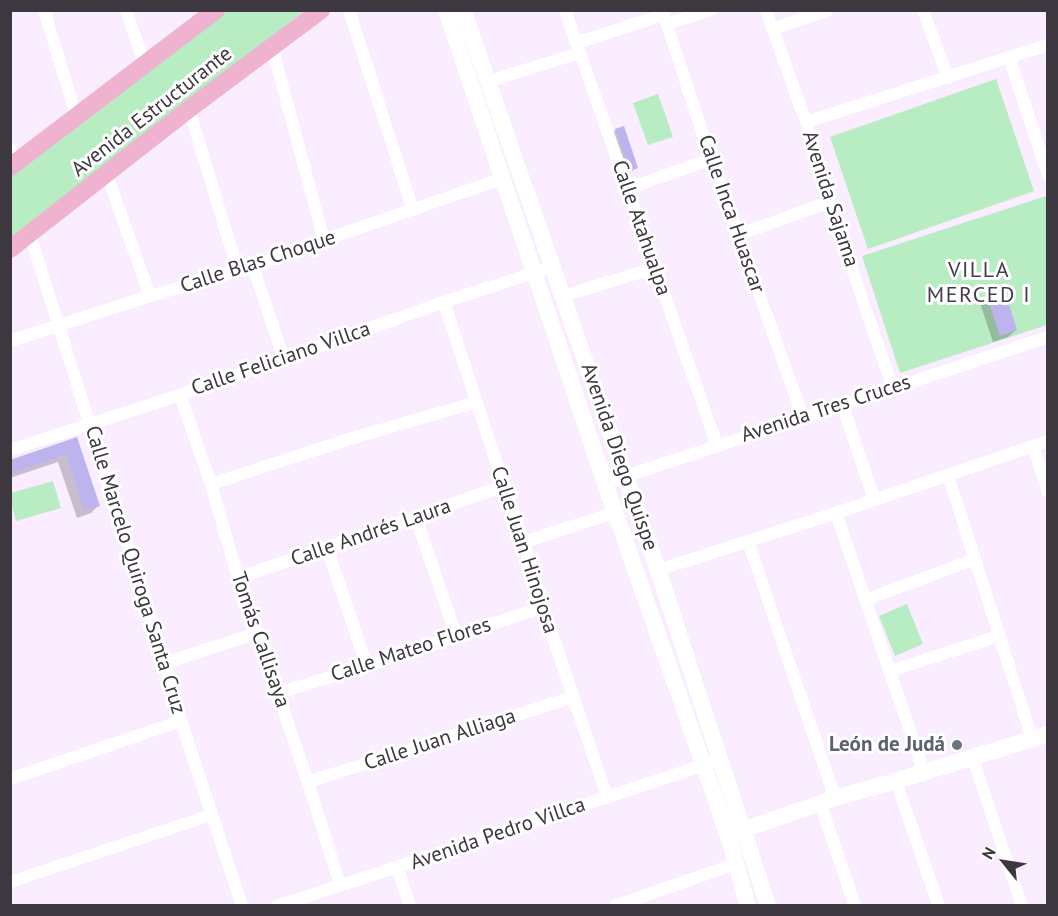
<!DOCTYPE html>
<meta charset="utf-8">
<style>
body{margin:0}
#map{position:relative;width:1058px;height:916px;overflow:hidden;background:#f9edff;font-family:"PT Sans",sans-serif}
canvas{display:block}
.frame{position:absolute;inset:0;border:12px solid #3d373f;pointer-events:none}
.north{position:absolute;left:974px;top:832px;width:60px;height:60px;-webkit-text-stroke:4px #fff;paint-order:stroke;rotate:300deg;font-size:16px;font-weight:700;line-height:24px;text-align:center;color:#3d373f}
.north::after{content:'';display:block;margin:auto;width:21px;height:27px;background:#3d373f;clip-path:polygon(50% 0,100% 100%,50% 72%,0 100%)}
</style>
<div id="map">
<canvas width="1058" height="916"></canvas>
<div class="frame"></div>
<div class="north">N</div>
</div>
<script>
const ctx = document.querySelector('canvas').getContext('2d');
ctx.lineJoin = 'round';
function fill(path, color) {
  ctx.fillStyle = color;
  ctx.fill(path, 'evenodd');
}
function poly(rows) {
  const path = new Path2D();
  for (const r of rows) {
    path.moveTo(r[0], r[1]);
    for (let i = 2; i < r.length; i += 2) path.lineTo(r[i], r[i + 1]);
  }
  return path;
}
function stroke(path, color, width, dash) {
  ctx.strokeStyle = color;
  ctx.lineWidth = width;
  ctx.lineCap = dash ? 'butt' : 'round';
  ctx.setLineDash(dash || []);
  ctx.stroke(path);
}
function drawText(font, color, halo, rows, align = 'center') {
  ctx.font = font + ' "PT Sans",sans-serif';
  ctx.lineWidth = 6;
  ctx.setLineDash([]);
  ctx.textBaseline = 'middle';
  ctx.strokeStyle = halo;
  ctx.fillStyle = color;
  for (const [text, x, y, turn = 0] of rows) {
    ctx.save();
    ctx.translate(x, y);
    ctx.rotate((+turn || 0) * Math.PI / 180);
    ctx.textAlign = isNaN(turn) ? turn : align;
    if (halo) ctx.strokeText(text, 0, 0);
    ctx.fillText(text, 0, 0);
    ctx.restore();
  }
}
fill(poly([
 [225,11,304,11,11,237,10,177],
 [996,79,1034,191,868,249,830,137],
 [658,94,673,137,648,145,633,103],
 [1046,196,1047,325,900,373,862,256],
 [53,481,61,508,16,521,11,502,11,493],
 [907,604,923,644,895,656,879,616]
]), '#b8ecc3');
fill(poly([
 [616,130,636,168,631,172,625,174,611,134],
 [987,296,1016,330,1008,337,993,342,980,303],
 [76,439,98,506,91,513,77,518,58,462,10,478,10,462]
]), '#0003');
fill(poly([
 [624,126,638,168,630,171,615,129],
 [1004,288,1017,330,1000,336,986,294],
 [77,437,100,506,84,511,66,455,10,474,10,460]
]), '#beb4ed');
stroke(poly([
 [44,10,77,118],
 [126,10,145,65],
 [349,10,413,210],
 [565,10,717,445],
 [662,10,711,159,803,417],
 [766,10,806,122,829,202,893,388],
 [923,10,948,78],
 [666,24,711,10],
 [773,29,828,10],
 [576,43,663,15],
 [272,47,324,240],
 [1009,57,1048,175],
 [487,82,579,53],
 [189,109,238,271],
 [806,122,1048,45],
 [10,148,16,163],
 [107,175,150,296],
 [627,189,711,159],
 [30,235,165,663,181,721,242,906],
 [738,235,829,202],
 [253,267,284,359],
 [563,296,655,268],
 [444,302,504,486,524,542,543,607,607,797],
 [10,341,150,296,253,267,324,240,504,178],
 [180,395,211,484,238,578,308,782,340,885],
 [842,404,874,499],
 [1033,446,1048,491],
 [10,450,180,395,444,302,552,267],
 [948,475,1032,738],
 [605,483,1048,337],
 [211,484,346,440,477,402],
 [836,513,924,772],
 [416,518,456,635],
 [748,541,835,798],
 [524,542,616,512],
 [327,548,367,666],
 [658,570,836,513,1048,441],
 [238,578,504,486],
 [865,600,975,559],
 [165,663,257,633],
 [890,671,999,636],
 [278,693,367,666,543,607],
 [972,756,1022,906],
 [10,779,181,721],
 [896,781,939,906],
 [308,782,573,697],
 [820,803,855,906],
 [397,867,410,906],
 [10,882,211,815],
 [277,906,397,867,710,763],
 [615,906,735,864]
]), '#fff', 12);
stroke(poly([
 [446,10,605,483,728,835,748,906],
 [463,10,658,570,768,906],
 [734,833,835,798,896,781,1048,734]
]), '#fff', 16);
stroke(poly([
 [10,167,216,10],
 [10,249,189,109,321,10]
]), '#efb3cf', 18);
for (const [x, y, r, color] of [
 [957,745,6,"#6b7280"]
]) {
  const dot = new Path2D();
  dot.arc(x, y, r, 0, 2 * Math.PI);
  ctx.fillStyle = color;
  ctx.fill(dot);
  stroke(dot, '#fff', 2);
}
drawText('21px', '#3d373f', '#fff', [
 ["Avenida Estructurante",152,112,-38],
 ["Avenida Sajama",830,199,72],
 ["Calle Inca Huascar",731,214,71],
 ["Calle Atahualpa",641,228,71],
 ["Calle Blas Choque",258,262,-18],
 ["Calle Feliciano Villca",281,359,-19],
 ["Avenida Tres Cruces",826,409,-18],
 ["Avenida Diego Quispe",619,457,71],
 ["Calle Andrés Laura",371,533,-19],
 ["Calle Juan Hinojosa",524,550,72],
 ["Calle Marcelo Quiroga Santa Cruz",135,570,73],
 ["Tomás Callisaya",260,640,71],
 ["Calle Mateo Flores",411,650,-18],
 ["Calle Juan Alliaga",440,740,-18],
 ["Avenida Pedro Villca",498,834,-19]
]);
drawText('bold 21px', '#5b616d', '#fff', [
 ["León de Judá",945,745]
], 'right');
ctx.letterSpacing = '1.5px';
drawText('22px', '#463a4c', '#fff', [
 ["VILLA",979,271],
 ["MERCED I",979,296]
]);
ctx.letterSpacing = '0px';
</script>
